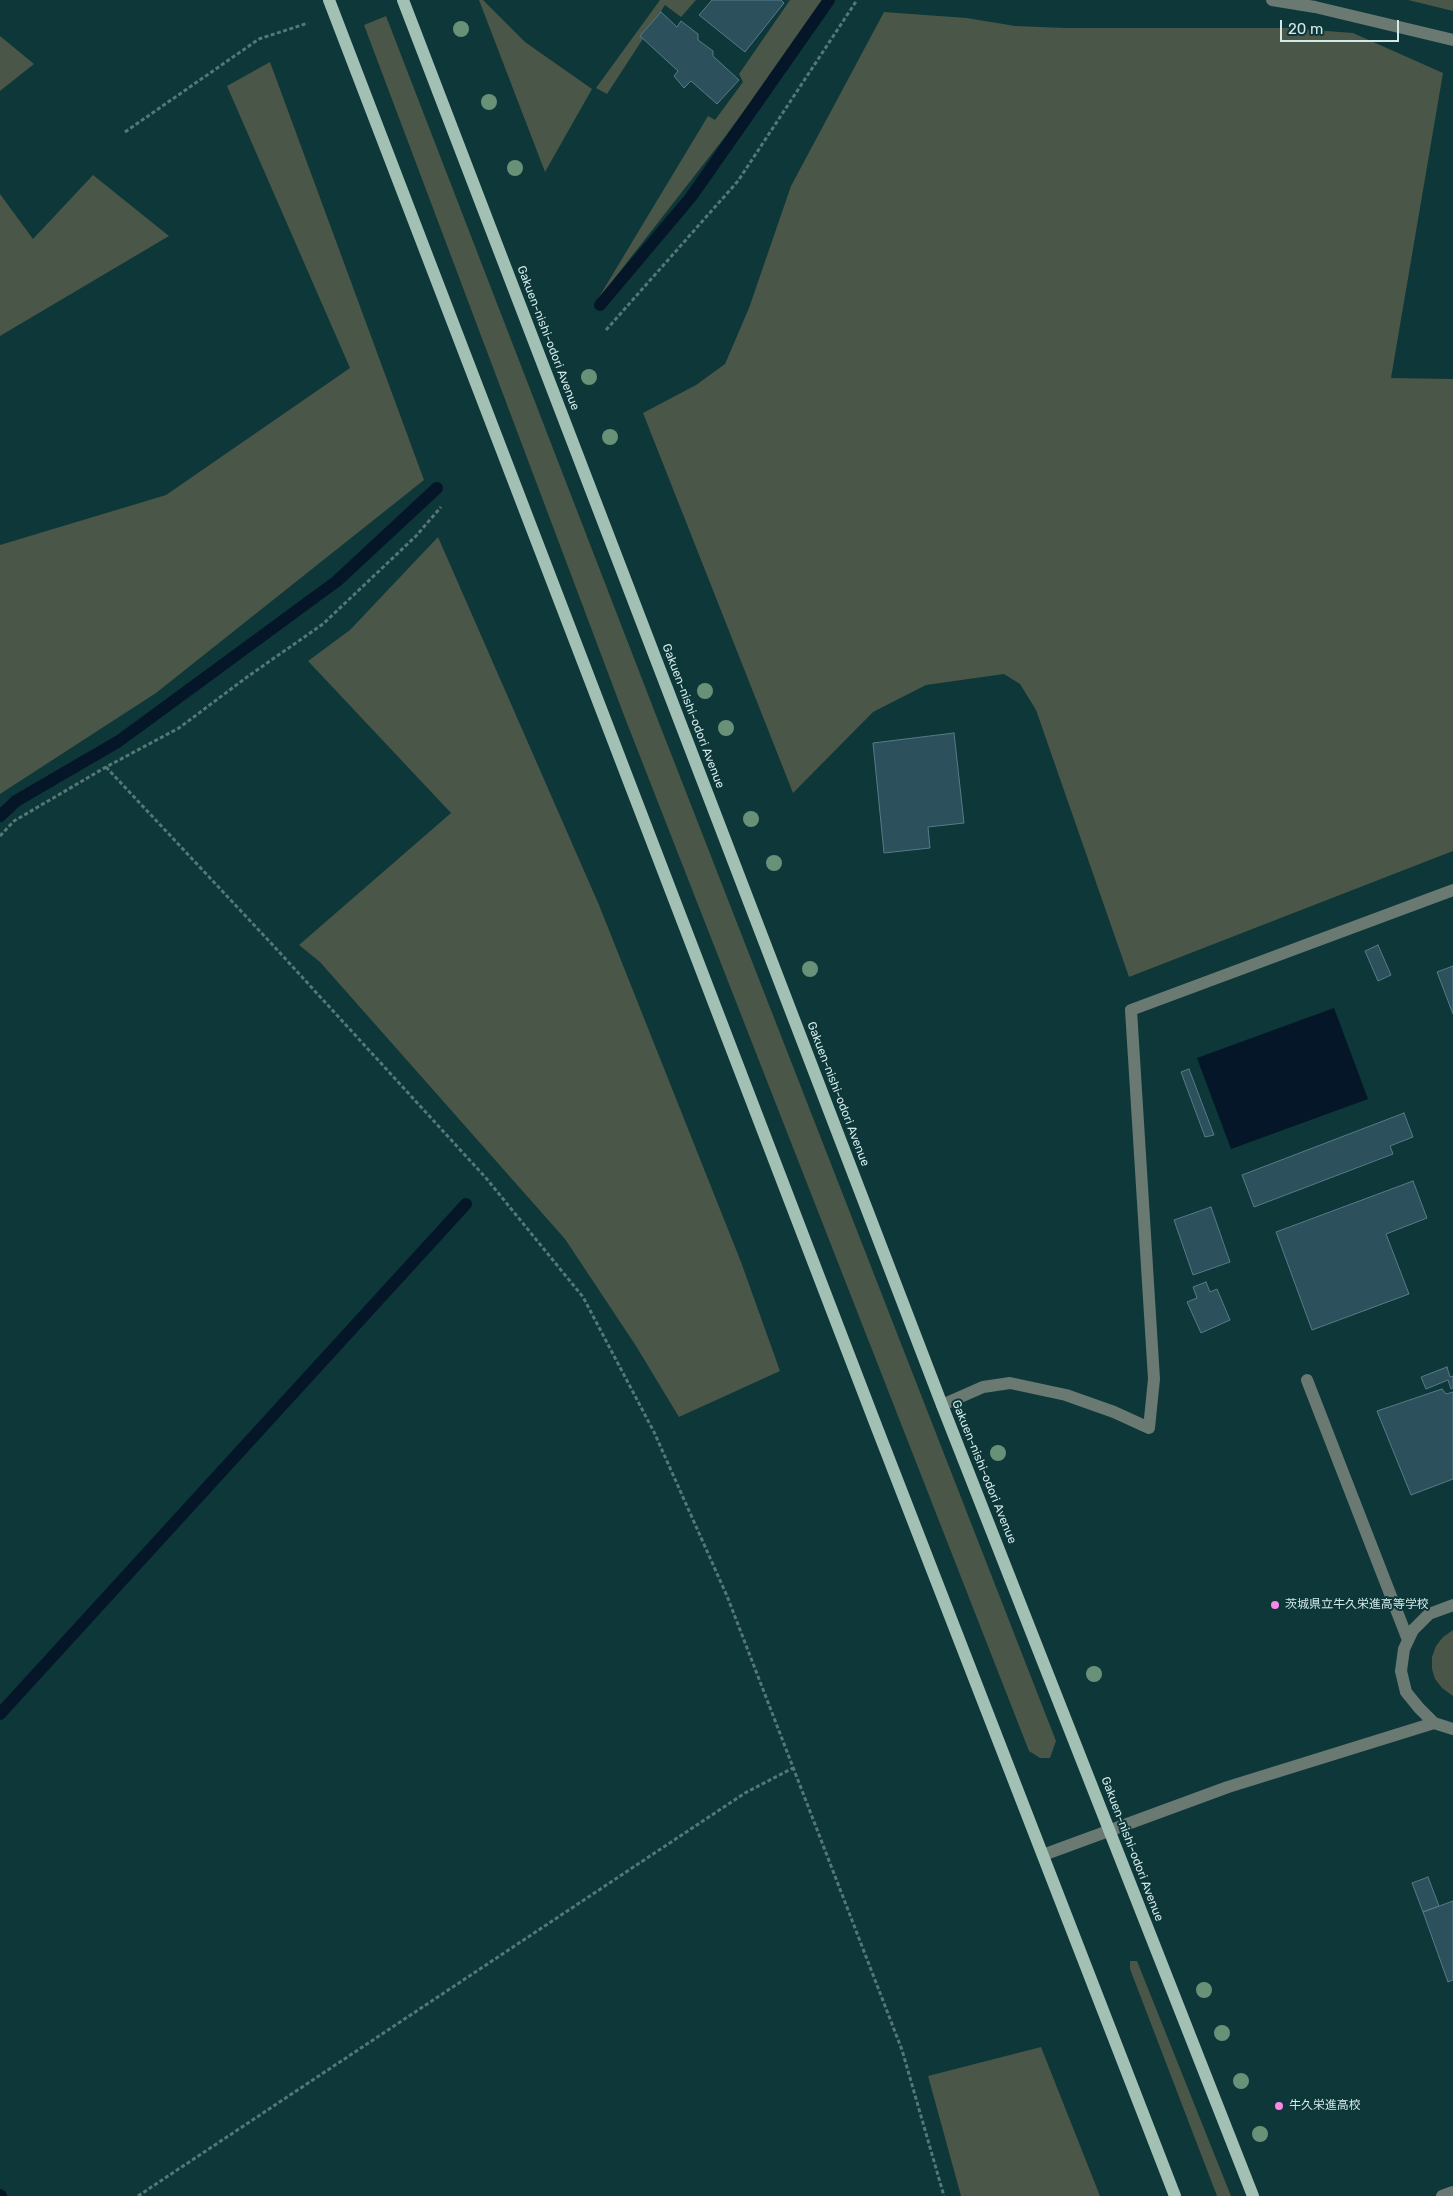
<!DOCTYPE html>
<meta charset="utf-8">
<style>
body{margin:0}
#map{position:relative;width:1453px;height:2196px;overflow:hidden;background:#0d3738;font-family:Rubik,sans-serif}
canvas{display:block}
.scale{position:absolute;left:1280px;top:20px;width:119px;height:22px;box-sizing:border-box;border:2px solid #d3e8e8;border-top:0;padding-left:6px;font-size:15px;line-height:18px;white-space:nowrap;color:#d3e8e8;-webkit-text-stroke:4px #0d3738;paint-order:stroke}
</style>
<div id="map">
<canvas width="1453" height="2196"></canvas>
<div class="scale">20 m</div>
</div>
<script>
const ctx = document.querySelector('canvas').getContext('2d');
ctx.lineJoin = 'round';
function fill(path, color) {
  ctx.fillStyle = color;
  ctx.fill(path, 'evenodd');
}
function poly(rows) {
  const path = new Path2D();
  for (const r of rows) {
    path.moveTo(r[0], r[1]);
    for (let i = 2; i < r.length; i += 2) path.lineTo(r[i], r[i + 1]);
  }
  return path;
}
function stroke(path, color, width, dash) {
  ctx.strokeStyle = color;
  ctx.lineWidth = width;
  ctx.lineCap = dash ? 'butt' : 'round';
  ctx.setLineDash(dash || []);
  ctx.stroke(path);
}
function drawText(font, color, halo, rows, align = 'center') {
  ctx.font = font + ' Rubik,"Noto Sans JP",sans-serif';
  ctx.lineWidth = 4;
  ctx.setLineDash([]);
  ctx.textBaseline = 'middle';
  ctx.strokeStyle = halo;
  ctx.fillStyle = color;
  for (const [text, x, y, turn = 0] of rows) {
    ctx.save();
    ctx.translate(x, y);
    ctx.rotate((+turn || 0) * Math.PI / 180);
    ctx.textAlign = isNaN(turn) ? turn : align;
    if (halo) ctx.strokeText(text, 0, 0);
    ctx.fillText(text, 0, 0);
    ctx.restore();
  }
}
fill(poly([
 [479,0,483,0,525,42,592,89,545,172],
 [660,0,696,0,681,17,665,5,607,94,596,88],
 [790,0,827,0,724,138,596,302,708,116,715,120,743,82,739,74],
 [1408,0,1453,0,1453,11],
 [884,12,967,18,1015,26,1066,28,1287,28,1353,33,1443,73,1391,378,1453,379,1453,851,1129,977,1036,710,1020,684,1004,674,926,685,873,712,793,793,643,413,696,385,725,364,749,308,791,186],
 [386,16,654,710,1056,1741,1050,1758,1040,1758,1029,1751,625,718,364,25],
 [0,36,34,64,0,91],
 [270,62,424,480,156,693,0,794,0,545,166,495,350,368,227,86],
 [93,175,169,236,0,336,0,194,33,239],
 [438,537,599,905,741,1262,780,1371,679,1417,636,1346,565,1239,320,962,299,945,451,813,308,661,350,630],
 [1453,1630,1453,1696,1442,1688,1435,1679,1432,1669,1432,1657,1436,1646,1443,1637],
 [1130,1961,1137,1961,1231,2196,1217,2196,1130,1969],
 [1041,2047,1100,2196,961,2196,928,2076]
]), '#4a5647');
fill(poly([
 [1334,1008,1368,1099,1231,1149,1197,1058]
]), '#041628');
stroke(poly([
 [600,305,691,197,829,0],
 [0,816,16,801,119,741,337,581,437,488],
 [0,1714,466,1204],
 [0,2195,1,2196]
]), '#041628', 12);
const building = poly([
 [712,0,781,0,784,3,745,52,699,15,712,0],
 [661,12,677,27,681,21,698,34,698,40,713,51,713,56,739,80,717,104,691,81,684,88,674,76,678,71,640,36,661,12],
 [954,733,964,823,928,827,930,848,884,853,873,743,954,733],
 [1378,945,1391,975,1378,981,1365,951,1378,945],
 [1453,966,1453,1014,1437,972,1453,966],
 [1189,1069,1214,1135,1205,1137,1181,1072,1189,1069],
 [1404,1113,1413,1137,1390,1146,1393,1154,1254,1207,1242,1175,1404,1113],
 [1413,1181,1427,1218,1386,1234,1409,1294,1312,1330,1276,1232,1413,1181],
 [1211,1207,1230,1262,1193,1275,1174,1220,1211,1207],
 [1206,1282,1210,1292,1217,1289,1230,1320,1201,1333,1187,1302,1197,1298,1193,1287,1206,1282],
 [1447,1367,1450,1377,1453,1376,1453,1388,1451,1389,1448,1380,1426,1389,1421,1377,1447,1367],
 [1442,1389,1446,1394,1453,1392,1453,1479,1411,1495,1377,1411,1442,1389],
 [1428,1877,1439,1906,1423,1912,1412,1883,1428,1877],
 [1453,1901,1453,1980,1448,1982,1423,1912,1453,1901]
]);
fill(building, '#2d505d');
stroke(building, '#577b88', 1);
stroke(poly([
 [125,132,259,39,308,23],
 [606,330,738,181,857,0],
 [106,767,270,942,486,1178,583,1297,654,1432,727,1596,902,2050,944,2196],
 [0,836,14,821,106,767,179,728,247,677,323,624,416,536,441,507],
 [138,2196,745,1793,793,1768]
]), '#557778', 3, [4, 2.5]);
stroke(poly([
 [1272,0,1315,7,1453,40],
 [1307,1380,1408,1640],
 [942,1405,983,1387,1010,1383,1066,1395,1114,1412,1149,1428,1154,1379,1131,1010,1453,890],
 [1453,1605,1429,1614,1413,1630,1404,1649,1401,1671,1406,1692,1419,1708,1434,1723,1453,1729],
 [1043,1855,1228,1787,1434,1723],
 [1442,2196,1453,2192]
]), '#6a7972', 12);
stroke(poly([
 [329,0,877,1428,1175,2196],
 [403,0,942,1405,1253,2196]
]), '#a2c1b4', 12);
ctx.fillStyle = '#699178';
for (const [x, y] of [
 [461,29],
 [489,102],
 [515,168],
 [589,377],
 [610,437],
 [705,691],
 [726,728],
 [751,819],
 [774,863],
 [810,969],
 [998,1453],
 [1094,1674],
 [1204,1990],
 [1222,2033],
 [1241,2081],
 [1260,2134]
]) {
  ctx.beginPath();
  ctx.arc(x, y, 8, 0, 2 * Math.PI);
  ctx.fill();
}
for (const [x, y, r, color] of [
 [1275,1605,5,"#f987e8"],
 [1279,2106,5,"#f987e8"]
]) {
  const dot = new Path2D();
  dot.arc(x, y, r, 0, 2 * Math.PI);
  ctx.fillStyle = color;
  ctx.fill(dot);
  stroke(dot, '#0d3738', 2);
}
drawText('12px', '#d3e8e8', '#0d3738', [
 ["Gakuen-nishi-odori Avenue",548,338,69],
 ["Gakuen-nishi-odori Avenue",693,716,69],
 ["Gakuen-nishi-odori Avenue",838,1094,69],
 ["Gakuen-nishi-odori Avenue",984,1472,68],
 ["Gakuen-nishi-odori Avenue",1132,1849,69]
]);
drawText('12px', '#d3e8e8', '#0d3738', [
 ["茨城県立牛久栄進高等学校",1285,1605],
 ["牛久栄進高校",1289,2106]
], 'left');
</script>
